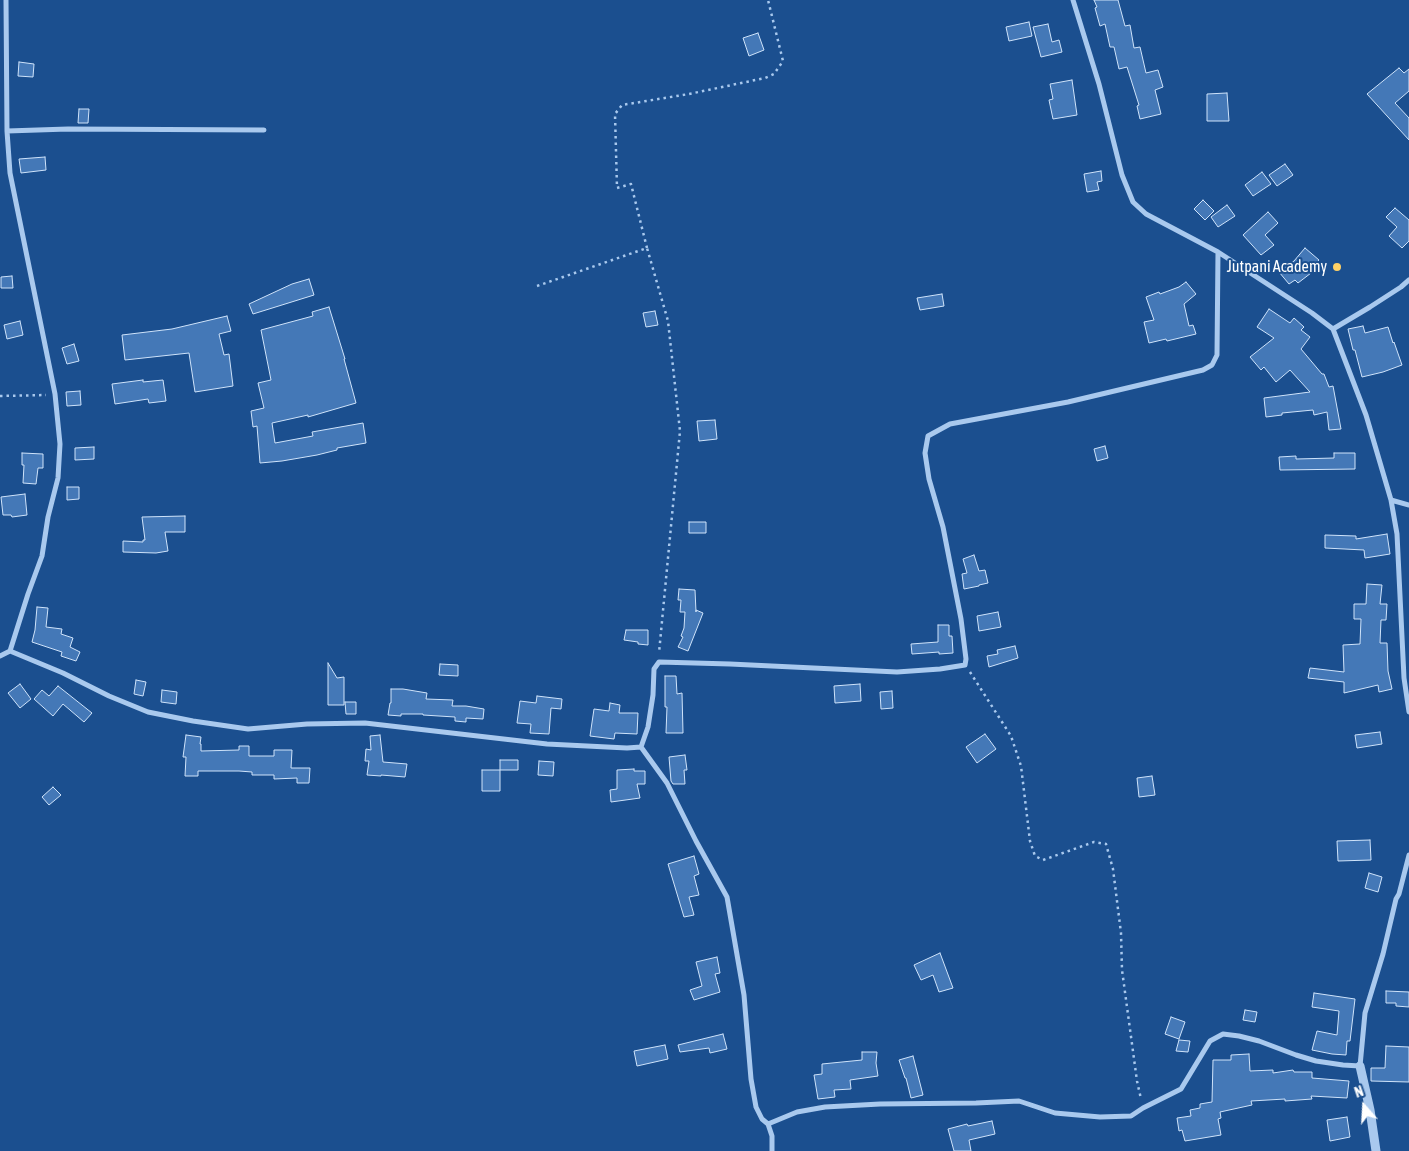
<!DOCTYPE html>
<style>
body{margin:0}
#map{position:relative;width:1409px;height:1151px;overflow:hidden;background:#1b4f8f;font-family:"Asap Condensed",sans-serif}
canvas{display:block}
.north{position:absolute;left:1339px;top:1081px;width:50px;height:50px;-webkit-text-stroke:4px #1b4f8f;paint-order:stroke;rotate:341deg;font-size:14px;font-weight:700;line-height:20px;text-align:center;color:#fff}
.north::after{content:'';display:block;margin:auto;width:18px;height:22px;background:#fff;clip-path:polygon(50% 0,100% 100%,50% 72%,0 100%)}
</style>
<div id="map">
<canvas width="1409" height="1151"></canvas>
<div class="north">N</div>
</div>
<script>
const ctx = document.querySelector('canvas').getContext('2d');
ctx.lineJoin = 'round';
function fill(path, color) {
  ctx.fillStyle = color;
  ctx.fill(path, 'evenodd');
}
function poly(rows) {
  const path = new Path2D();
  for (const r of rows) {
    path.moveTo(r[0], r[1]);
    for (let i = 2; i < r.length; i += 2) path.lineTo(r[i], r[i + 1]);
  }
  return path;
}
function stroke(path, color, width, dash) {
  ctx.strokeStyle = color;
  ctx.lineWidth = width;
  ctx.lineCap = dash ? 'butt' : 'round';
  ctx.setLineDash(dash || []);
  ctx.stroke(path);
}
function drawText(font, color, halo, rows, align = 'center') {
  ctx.font = font + ' "Asap Condensed",sans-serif';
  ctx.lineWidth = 4;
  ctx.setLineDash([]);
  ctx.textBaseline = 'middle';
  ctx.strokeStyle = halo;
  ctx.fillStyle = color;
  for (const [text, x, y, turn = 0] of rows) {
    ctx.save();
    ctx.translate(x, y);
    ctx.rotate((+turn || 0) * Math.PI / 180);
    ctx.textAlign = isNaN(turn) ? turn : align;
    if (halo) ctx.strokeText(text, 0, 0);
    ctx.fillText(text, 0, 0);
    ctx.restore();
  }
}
const building = poly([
 [1094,0,1118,0,1125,26,1130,25,1134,48,1140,47,1146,73,1158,70,1163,87,1155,90,1161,114,1140,119,1137,106,1139,105,1127,67,1119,69,1114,47,1110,47,1105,24,1100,26,1095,8,1097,7,1094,0],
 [1029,22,1032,36,1009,41,1006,27,1029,22],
 [1048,24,1052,42,1059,40,1062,52,1041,57,1033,27,1048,24],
 [758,33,764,50,749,56,743,38,758,33],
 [19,62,34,64,33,77,18,76,19,62],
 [1399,68,1404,73,1409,69,1409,91,1395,103,1409,118,1409,140,1367,94,1399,68],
 [1072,80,1077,115,1053,119,1049,100,1053,99,1050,84,1072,80],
 [1227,93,1229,121,1207,121,1207,94,1227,93],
 [79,109,89,109,88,123,78,123,79,109],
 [45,157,46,170,21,173,19,159,45,157],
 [1285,164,1293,175,1277,186,1269,175,1285,164],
 [1101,171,1102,181,1097,182,1099,190,1087,192,1084,174,1101,171],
 [1262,172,1271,184,1253,196,1245,185,1262,172],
 [1203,200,1214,211,1205,220,1194,209,1203,200],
 [1227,205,1235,216,1218,227,1211,217,1227,205],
 [1395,208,1409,220,1409,241,1402,248,1389,236,1397,227,1386,217,1395,208],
 [1268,212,1278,223,1265,235,1274,245,1261,255,1243,235,1268,212],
 [1305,248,1319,260,1309,271,1311,273,1298,283,1295,280,1289,284,1279,272,1294,261,1305,248],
 [12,276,13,288,1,288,1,277,12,276],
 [309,279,314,295,253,314,249,304,292,284,309,279],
 [1186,282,1196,294,1184,304,1189,326,1193,325,1196,334,1167,341,1166,339,1149,343,1144,322,1154,320,1146,297,1159,292,1160,294,1179,287,1186,282],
 [942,294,944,306,920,310,917,298,942,294],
 [329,307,345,359,344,359,356,403,308,417,308,415,272,423,275,443,313,436,312,432,363,423,366,443,337,448,337,450,317,455,282,461,260,463,257,426,253,427,251,411,264,408,258,383,271,380,261,330,313,316,312,312,329,307],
 [1269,309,1290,323,1294,318,1304,327,1301,330,1310,337,1301,349,1322,374,1324,374,1329,387,1333,386,1341,429,1329,430,1327,412,1314,415,1313,410,1282,413,1282,415,1266,417,1264,398,1310,392,1290,370,1276,382,1264,367,1261,370,1250,357,1274,338,1257,327,1269,309],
 [655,311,658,325,646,327,643,313,655,311],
 [227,316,231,331,219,334,224,355,229,354,233,386,195,392,189,353,125,360,122,335,172,329,227,316],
 [20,321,23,335,7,339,4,325,20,321],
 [1363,326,1365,333,1388,327,1393,343,1394,342,1402,365,1383,372,1362,377,1355,350,1353,350,1348,329,1363,326],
 [74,344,79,361,67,364,62,348,74,344],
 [143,380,143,382,163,380,166,401,149,403,148,399,115,404,112,384,143,380],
 [80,391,81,405,67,406,66,392,80,391],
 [715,420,717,439,699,441,697,421,715,420],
 [1105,446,1108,458,1097,461,1094,449,1105,446],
 [94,447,94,459,75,460,75,448,94,447],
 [22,453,43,454,43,468,38,468,36,484,23,483,24,465,22,465,22,453],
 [1334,453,1355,453,1355,469,1280,470,1279,457,1296,456,1296,459,1334,458,1334,453],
 [67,487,79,487,79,499,67,500,67,487],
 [25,494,27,515,12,517,11,515,3,515,1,497,25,494],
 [185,516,185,532,165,532,168,551,156,553,123,552,123,541,143,542,143,540,145,540,142,517,185,516],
 [689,522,706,522,706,533,689,533,689,522],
 [1387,534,1390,554,1365,558,1364,550,1325,548,1325,535,1356,536,1356,539,1387,534],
 [974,555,979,571,985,570,988,583,979,585,979,586,964,589,962,574,967,573,963,559,974,555],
 [1367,584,1382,585,1380,604,1387,604,1386,620,1381,620,1380,643,1387,643,1388,671,1392,689,1379,692,1378,685,1344,693,1344,682,1308,678,1310,668,1344,672,1343,645,1360,644,1361,619,1354,619,1354,604,1366,604,1367,584],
 [679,589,695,590,696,612,696,610,703,613,688,651,678,647,683,637,681,636,684,628,685,612,680,612,681,600,678,600,679,589],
 [37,607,48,608,46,627,62,629,61,634,73,638,70,647,80,652,76,661,61,656,62,652,32,642,35,630,37,607],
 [998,612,1001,627,979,631,977,616,998,612],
 [938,625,949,625,949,636,952,636,953,653,939,654,939,652,912,654,911,644,938,642,938,625],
 [626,630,648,630,648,645,638,644,638,642,624,640,626,630],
 [1015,646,1018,658,989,667,987,656,998,654,997,650,1015,646],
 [328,663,337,678,344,677,344,705,328,705,328,663],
 [440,664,458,665,458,676,439,675,440,664],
 [665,676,676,676,677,694,682,693,683,733,666,733,667,707,665,707,665,676],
 [136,680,146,682,143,696,134,694,136,680],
 [20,684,31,699,20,708,8,693,20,684],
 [860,684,861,701,835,703,834,686,860,684],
 [58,686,92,713,84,722,63,704,53,716,34,699,42,690,49,696,58,686],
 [391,689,403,689,427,693,426,699,453,700,452,706,466,706,484,709,483,719,466,718,466,722,455,721,455,717,423,715,423,714,401,714,401,716,388,715,390,703,391,703,391,689],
 [162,690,177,692,176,704,161,702,162,690],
 [892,691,893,708,881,709,880,692,892,691],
 [537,696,562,699,561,709,551,708,549,734,530,733,531,724,517,723,520,701,536,703,537,696],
 [345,702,356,702,356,714,346,714,345,702],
 [610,703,620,705,619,713,638,713,637,734,615,733,614,739,590,736,594,709,609,711,610,703],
 [1380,732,1382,744,1357,748,1355,735,1380,732],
 [985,734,996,749,977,763,966,747,985,734],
 [186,735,201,737,200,744,201,744,201,751,239,750,239,746,249,746,249,756,274,756,274,750,292,750,291,768,310,768,309,783,297,783,297,778,274,779,274,775,252,775,252,772,239,771,198,771,198,776,185,776,186,757,183,757,186,735],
 [380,735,383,762,407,764,405,777,381,775,381,776,367,775,369,761,365,761,366,749,371,750,370,736,380,735],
 [685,755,687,770,684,770,685,784,673,784,671,781,669,757,685,755],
 [500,760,518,760,518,770,500,770,500,760],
 [539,761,554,762,553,776,538,775,539,761],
 [634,769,634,771,645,771,645,784,637,784,640,798,611,802,610,790,617,789,617,770,634,769],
 [482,770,500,770,500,791,482,791,482,770],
 [1152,776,1155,795,1139,797,1137,778,1152,776],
 [53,787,61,795,49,805,42,797,53,787],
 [1370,840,1371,860,1338,861,1337,841,1370,840],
 [694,856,699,874,694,876,699,895,689,897,694,915,684,917,668,864,694,856],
 [1369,873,1382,877,1378,892,1365,888,1369,873],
 [940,953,953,988,939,992,933,975,921,980,914,965,940,953],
 [717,957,720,973,715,974,720,992,694,1000,690,990,702,986,696,962,717,957],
 [1386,991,1409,992,1409,1007,1396,1006,1396,1003,1386,1003,1386,991],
 [1314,993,1355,999,1350,1041,1347,1041,1346,1055,1332,1054,1312,1050,1317,1031,1337,1035,1339,1011,1312,1007,1314,993],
 [1245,1010,1257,1012,1255,1022,1243,1020,1245,1010],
 [1171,1017,1185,1022,1179,1039,1165,1034,1171,1017],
 [723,1034,727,1049,710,1053,709,1048,680,1052,678,1045,723,1034],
 [1179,1040,1190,1041,1188,1052,1176,1051,1179,1040],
 [665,1045,668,1059,637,1066,634,1051,665,1045],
 [1386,1046,1409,1047,1409,1082,1371,1081,1371,1068,1385,1068,1386,1046],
 [862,1052,877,1052,876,1063,878,1076,850,1080,851,1089,834,1090,835,1097,818,1099,814,1075,822,1074,822,1064,862,1060,862,1052],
 [1249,1054,1250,1071,1273,1070,1273,1073,1293,1070,1294,1072,1312,1072,1312,1078,1349,1081,1347,1098,1311,1096,1312,1099,1285,1101,1285,1099,1251,1101,1252,1105,1220,1112,1221,1118,1218,1119,1221,1135,1185,1141,1182,1130,1179,1131,1177,1118,1191,1116,1190,1110,1200,1108,1200,1104,1212,1102,1213,1060,1231,1060,1231,1055,1249,1054],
 [913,1056,923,1095,911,1098,906,1078,905,1078,899,1060,913,1056],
 [1347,1117,1350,1137,1330,1141,1327,1120,1347,1117],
 [992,1121,995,1134,969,1140,971,1151,954,1151,948,1129,967,1124,968,1126,992,1121]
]);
fill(building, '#4478b7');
stroke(building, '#cfe3fa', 1);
stroke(poly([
 [647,248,631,184,617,188,615,114,622,105,689,94,765,78,774,74,783,61,768,0],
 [537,286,647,248,668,321,680,431,659,653],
 [0,396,46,395],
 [970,672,1011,736,1021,766,1030,841,1035,856,1043,860,1094,842,1106,844,1113,869,1121,933,1122,970,1137,1081,1141,1099]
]), '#a9c9ee', 2.5, [2.5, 4]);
stroke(poly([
 [1073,0,1099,84,1122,175,1133,202,1146,214,1218,252,1312,313,1333,329,1366,415,1391,500,1397,534,1404,678,1409,712],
 [7,131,68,129,264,130],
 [1333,329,1370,307,1401,287,1409,280],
 [1391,500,1409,505],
 [10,651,63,673,109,696,148,712,193,721,248,729,307,724,365,723,547,744,627,748,641,747,667,783,696,841,727,897,744,995,751,1079,756,1107,762,1119,768,1124],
 [0,656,10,651,28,594,42,556,48,517,58,478,60,444,55,394,10,173,7,131,6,0],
 [641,747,648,727,653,695,654,669,659,662,730,664,897,672,940,669,965,665,966,659,961,619,943,527,929,479,925,453,928,436,950,424,1068,402,1203,370,1212,365,1217,355,1218,252],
 [772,1151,772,1136,768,1124,797,1112,825,1107,880,1104,976,1103,1019,1101,1055,1113,1100,1117,1131,1116,1143,1108,1181,1089,1210,1041,1223,1034,1239,1036,1259,1041,1296,1055,1316,1061,1343,1065,1360,1066,1365,1013,1383,954,1396,899,1399,894,1409,855]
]), '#a9c9ee', 5);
stroke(poly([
 [1360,1066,1370,1110,1376,1151]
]), '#a9c9ee', 9);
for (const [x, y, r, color] of [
 [1337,267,5,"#ffd166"]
]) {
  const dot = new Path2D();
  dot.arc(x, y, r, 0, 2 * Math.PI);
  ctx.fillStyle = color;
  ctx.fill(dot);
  stroke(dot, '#1b4f8f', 2);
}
drawText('16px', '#fff', '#1b4f8f', [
 ["Jutpani Academy",1327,267]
], 'right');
</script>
